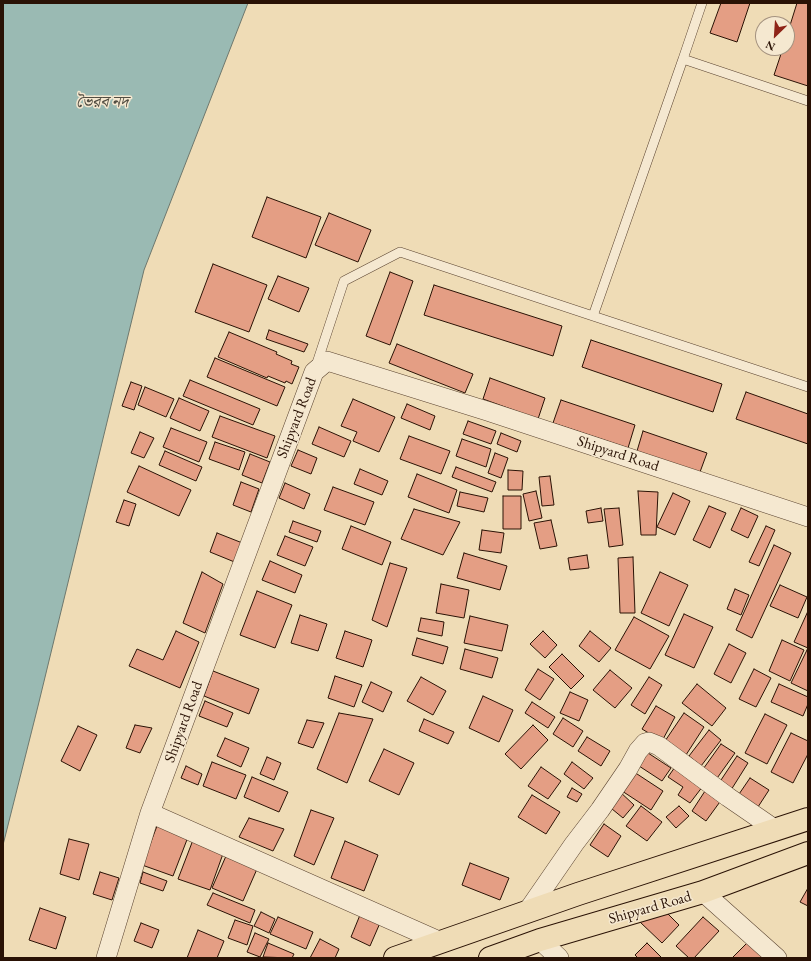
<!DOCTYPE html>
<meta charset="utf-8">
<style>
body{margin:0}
#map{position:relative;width:811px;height:961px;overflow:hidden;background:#efdcb6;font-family:"EB Garamond",serif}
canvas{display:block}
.frame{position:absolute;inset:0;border:4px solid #2a1205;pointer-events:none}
.north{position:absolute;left:755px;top:16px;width:40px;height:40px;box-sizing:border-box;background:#f5e8d0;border:1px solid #a4927f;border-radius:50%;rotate:205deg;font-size:11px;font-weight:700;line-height:16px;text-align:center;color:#2a1205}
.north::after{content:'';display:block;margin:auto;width:14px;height:18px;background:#8f2418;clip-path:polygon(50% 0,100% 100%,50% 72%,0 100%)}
</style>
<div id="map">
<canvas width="811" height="961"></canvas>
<div class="frame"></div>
<div class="north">N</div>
</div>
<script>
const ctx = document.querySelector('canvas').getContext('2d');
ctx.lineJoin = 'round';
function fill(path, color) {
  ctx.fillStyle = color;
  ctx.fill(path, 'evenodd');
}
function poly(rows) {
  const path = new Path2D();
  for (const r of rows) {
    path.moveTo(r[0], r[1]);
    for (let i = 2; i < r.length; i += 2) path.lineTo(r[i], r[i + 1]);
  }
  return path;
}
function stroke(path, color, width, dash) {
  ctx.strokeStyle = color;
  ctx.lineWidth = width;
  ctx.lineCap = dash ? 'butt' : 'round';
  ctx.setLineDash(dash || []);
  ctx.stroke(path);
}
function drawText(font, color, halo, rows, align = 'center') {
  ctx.font = font + ' "EB Garamond","Noto Serif Bengali",serif';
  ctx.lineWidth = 3;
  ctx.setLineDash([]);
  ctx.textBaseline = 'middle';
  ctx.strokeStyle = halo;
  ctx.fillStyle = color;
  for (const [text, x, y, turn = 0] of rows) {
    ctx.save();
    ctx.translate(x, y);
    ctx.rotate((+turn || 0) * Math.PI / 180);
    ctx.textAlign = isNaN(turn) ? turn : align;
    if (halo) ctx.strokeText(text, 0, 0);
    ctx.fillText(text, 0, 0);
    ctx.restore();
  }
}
const water = poly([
 [3,3,248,3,144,270,38,706,3,845,3,3]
]);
fill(water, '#9abab3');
stroke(water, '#6d776d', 1);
const building = poly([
 [721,3,750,3,737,42,710,33,721,3],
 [797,3,808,3,808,86,774,75,783,48,787,48,787,35,797,3],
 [267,197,321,217,306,258,252,237,267,197],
 [329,213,371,230,358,262,315,245,329,213],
 [213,264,267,285,249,332,195,312,213,264],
 [390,272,413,281,390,345,366,336,390,272],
 [278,276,309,288,299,312,268,299,278,276],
 [434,285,562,326,553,356,424,315,434,285],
 [269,330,308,344,304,352,266,339,269,330],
 [229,332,277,352,276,354,292,361,291,364,299,367,292,384,286,381,285,383,268,376,267,378,218,357,229,332],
 [591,340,722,384,713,412,582,367,591,340],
 [397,344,473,374,465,393,389,363,397,344],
 [215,358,285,387,277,406,207,377,215,358],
 [490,378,545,398,538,419,483,399,490,378],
 [190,380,260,409,253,425,183,396,190,380],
 [131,382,142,386,134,410,122,406,131,382],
 [145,387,174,399,166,417,138,405,145,387],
 [746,392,808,414,808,444,736,419,746,392],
 [179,398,209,411,200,431,170,418,179,398],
 [353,399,395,417,379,452,353,441,357,432,341,426,353,399],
 [561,400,635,425,628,448,553,423,561,400],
 [407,404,435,416,430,430,401,418,407,404],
 [220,416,275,436,267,458,212,437,220,416],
 [468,421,496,431,491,444,463,434,468,421],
 [319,427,351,441,344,457,312,444,319,427],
 [171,428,207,442,199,462,163,447,171,428],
 [643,431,707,453,700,472,637,451,643,431],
 [140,432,154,438,144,458,131,453,140,432],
 [501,433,521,441,517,452,497,444,501,433],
 [409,436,450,451,441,474,400,459,409,436],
 [462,439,491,449,486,467,456,456,462,439],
 [215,442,245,452,239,470,209,459,215,442],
 [298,450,317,458,311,474,291,466,298,450],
 [165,451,202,467,196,481,159,465,165,451],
 [495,453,508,458,501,478,488,473,495,453],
 [250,454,270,462,262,483,242,475,250,454],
 [139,466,191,490,179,516,127,492,139,466],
 [456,467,496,482,492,492,452,477,456,467],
 [360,469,388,481,382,495,354,484,360,469],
 [508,470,523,471,522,490,508,490,508,470],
 [417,474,457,490,449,513,408,497,417,474],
 [550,476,554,505,542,506,539,477,550,476],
 [241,482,259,489,251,512,233,505,241,482],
 [285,483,310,494,304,509,279,498,285,483],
 [333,487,374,502,365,525,324,510,333,487],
 [536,491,542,518,529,521,523,494,536,491],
 [638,491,658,492,656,535,641,535,638,491],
 [460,492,488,498,484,512,457,506,460,492],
 [673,493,690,501,675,535,657,527,673,493],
 [503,496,521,496,521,529,503,529,503,496],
 [124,500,136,504,129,526,116,522,124,500],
 [709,506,726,513,710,548,693,540,709,506],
 [601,508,603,521,588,523,586,511,601,508],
 [619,508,623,545,609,547,604,509,619,508],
 [741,508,758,516,748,538,731,530,741,508],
 [414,509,460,522,443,555,401,539,414,509],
 [551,520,557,546,540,549,534,523,551,520],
 [293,521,321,531,317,542,289,532,293,521],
 [351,526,391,542,382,565,342,549,351,526],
 [766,526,775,530,759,566,749,562,766,526],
 [482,530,504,533,501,553,479,550,482,530],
 [217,533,245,544,237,563,210,552,217,533],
 [285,536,313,547,305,566,277,555,285,536],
 [774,545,791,553,752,638,736,630,774,545],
 [464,553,507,566,500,590,457,578,464,553],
 [587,555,589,568,570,570,568,558,587,555],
 [633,557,635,613,620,613,618,558,633,557],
 [270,561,302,575,295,593,262,580,270,561],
 [390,563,407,568,387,627,372,620,390,563],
 [202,572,223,584,205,633,183,623,202,572],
 [660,572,688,585,669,626,641,613,660,572],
 [441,584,469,590,464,618,436,613,441,584],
 [780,585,807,597,798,618,770,606,780,585],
 [735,589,749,595,741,615,727,609,735,589],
 [257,591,292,605,275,648,240,635,257,591],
 [808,611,808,648,794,642,808,611],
 [684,614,713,627,694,668,665,655,684,614],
 [300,615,327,624,318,651,291,643,300,615],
 [470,616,508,625,502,651,464,643,470,616],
 [634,617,669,636,650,669,615,650,634,617],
 [421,618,444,622,442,636,418,631,421,618],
 [176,631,199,642,180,688,129,666,137,649,163,660,176,631],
 [345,631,372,640,363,667,336,658,345,631],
 [543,631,557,645,545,658,530,644,543,631],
 [590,631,611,648,599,662,579,646,590,631],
 [417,638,448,647,443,664,412,655,417,638],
 [782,640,804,650,790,681,769,671,782,640],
 [729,644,746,653,731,683,714,674,729,644],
 [465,649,498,658,492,678,460,669,465,649],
 [807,650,808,650,808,691,791,683,807,650],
 [562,654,584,676,571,689,549,667,562,654],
 [538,669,554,679,540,700,525,690,538,669],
 [754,669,771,678,756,707,739,699,754,669],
 [610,670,632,688,615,708,593,690,610,670],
 [213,671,259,689,249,714,204,696,213,671],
 [335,676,362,685,354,707,328,698,335,676],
 [421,677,446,691,433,715,407,701,421,677],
 [649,677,662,685,645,714,631,705,649,677],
 [371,682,392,692,383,712,362,702,371,682],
 [697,684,726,708,712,726,682,703,697,684],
 [779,684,808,697,808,704,803,716,771,702,779,684],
 [570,692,588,700,579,721,560,713,570,692],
 [483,696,513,710,499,742,469,728,483,696],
 [205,701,233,713,227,727,199,716,205,701],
 [532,702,555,717,548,728,525,713,532,702],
 [656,706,675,717,662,741,642,729,656,706],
 [339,713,373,719,347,783,317,769,339,713],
 [684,713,704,727,684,758,663,744,684,713],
 [765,714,787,725,767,764,745,753,765,714],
 [563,718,583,731,573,747,553,734,563,718],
 [424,719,454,732,448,744,419,731,424,719],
 [307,720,324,723,313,748,298,743,307,720],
 [135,725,152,728,140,753,126,748,135,725],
 [533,725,548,740,521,769,505,754,533,725],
 [78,726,97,735,80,771,61,761,78,726],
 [709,730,721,740,701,766,689,756,709,730],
 [791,733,808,741,808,754,793,783,771,772,791,733],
 [587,737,610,751,601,766,578,751,587,737],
 [225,738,249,748,241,767,217,756,225,738],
 [721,744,735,753,715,781,701,772,721,744],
 [384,749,414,763,399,795,369,781,384,749],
 [645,751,671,768,662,781,636,764,645,751],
 [737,756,748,763,731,790,719,783,737,756],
 [267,757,281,763,274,780,260,774,267,757],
 [212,762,246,775,236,799,203,786,212,762],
 [572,762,593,778,584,789,564,774,572,762],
 [186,766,202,774,198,785,181,778,186,766],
 [541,767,561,781,548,799,528,786,541,767],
 [675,767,703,786,690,803,678,795,683,787,668,777,675,767],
 [631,770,663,791,651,810,619,789,631,770],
 [252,777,288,792,279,812,244,797,252,777],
 [750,778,769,790,756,810,737,797,750,778],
 [572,788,582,794,577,802,567,797,572,788],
 [707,788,722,799,706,821,692,811,707,788],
 [618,790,634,805,623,818,606,804,618,790],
 [532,795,560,812,546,834,518,817,532,795],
 [641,806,662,822,647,841,626,826,641,806],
 [679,806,689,816,676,828,666,817,679,806],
 [311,810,334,818,314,865,294,856,311,810],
 [249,818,284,829,273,851,239,837,249,818],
 [604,824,621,836,608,857,590,845,604,824],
 [157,826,188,837,173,876,142,865,157,826],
 [69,839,89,844,79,880,60,874,69,839],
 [193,840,224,851,210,890,178,879,193,840],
 [345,841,378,855,364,891,331,878,345,841],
 [226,856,257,869,243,901,212,888,226,856],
 [470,863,509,878,500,900,462,885,470,863],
 [100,872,119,878,112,900,93,894,100,872],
 [143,872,167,881,163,891,140,883,143,872],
 [808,888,808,906,800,902,808,888],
 [213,893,255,910,250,923,207,905,213,893],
 [658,904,679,925,662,943,640,922,658,904],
 [40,908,66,917,56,949,29,940,40,908],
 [261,912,275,919,269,933,254,926,261,912],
 [360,915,380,923,370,946,351,937,360,915],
 [278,917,313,932,306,949,270,934,278,917],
 [703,917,719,931,694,958,689,958,676,946,703,917],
 [235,920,253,926,247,945,228,938,235,920],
 [141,923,159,930,152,948,134,941,141,923],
 [198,930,224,941,217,958,187,958,198,930],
 [255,933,269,939,260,957,247,952,255,933],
 [320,939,339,949,335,958,310,958,320,939],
 [749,941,765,955,762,958,732,958,749,941],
 [268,943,294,954,292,958,263,957,268,943],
 [647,943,662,958,638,958,635,955,647,943]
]);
fill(building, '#e49e84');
stroke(building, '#2a1205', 1);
const lane = poly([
 [683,59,702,3],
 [593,316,808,387],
 [316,366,344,281,400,252,593,316,683,59,808,101]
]);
const street = poly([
 [150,813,441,942],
 [703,892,777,958],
 [527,912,574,844,600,810,628,769,638,751,645,743,649,742,659,746,728,797,776,830],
 [540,940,559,958],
 [106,958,150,813,314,372,327,361,487,411,808,517]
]);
const primary = poly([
 [395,958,578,894,808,819],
 [490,958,540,940,703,892,808,853]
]);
stroke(lane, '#5b4431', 10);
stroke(street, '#5b4431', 20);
stroke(primary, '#2a1205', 24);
stroke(lane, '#f5e8d0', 9);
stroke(street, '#f5e8d0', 19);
stroke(primary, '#efdcb6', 22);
drawText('15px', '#2a1205', '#f5e8d0', [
 ["Shipyard Road",297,418,-69],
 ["Shipyard Road",618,454,18],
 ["Shipyard Road",184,722,-70],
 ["Shipyard Road",650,908,-16]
]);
drawText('italic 16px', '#514d42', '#f5e8d0', [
 ["ভৈরব নদ",102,103]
]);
</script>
